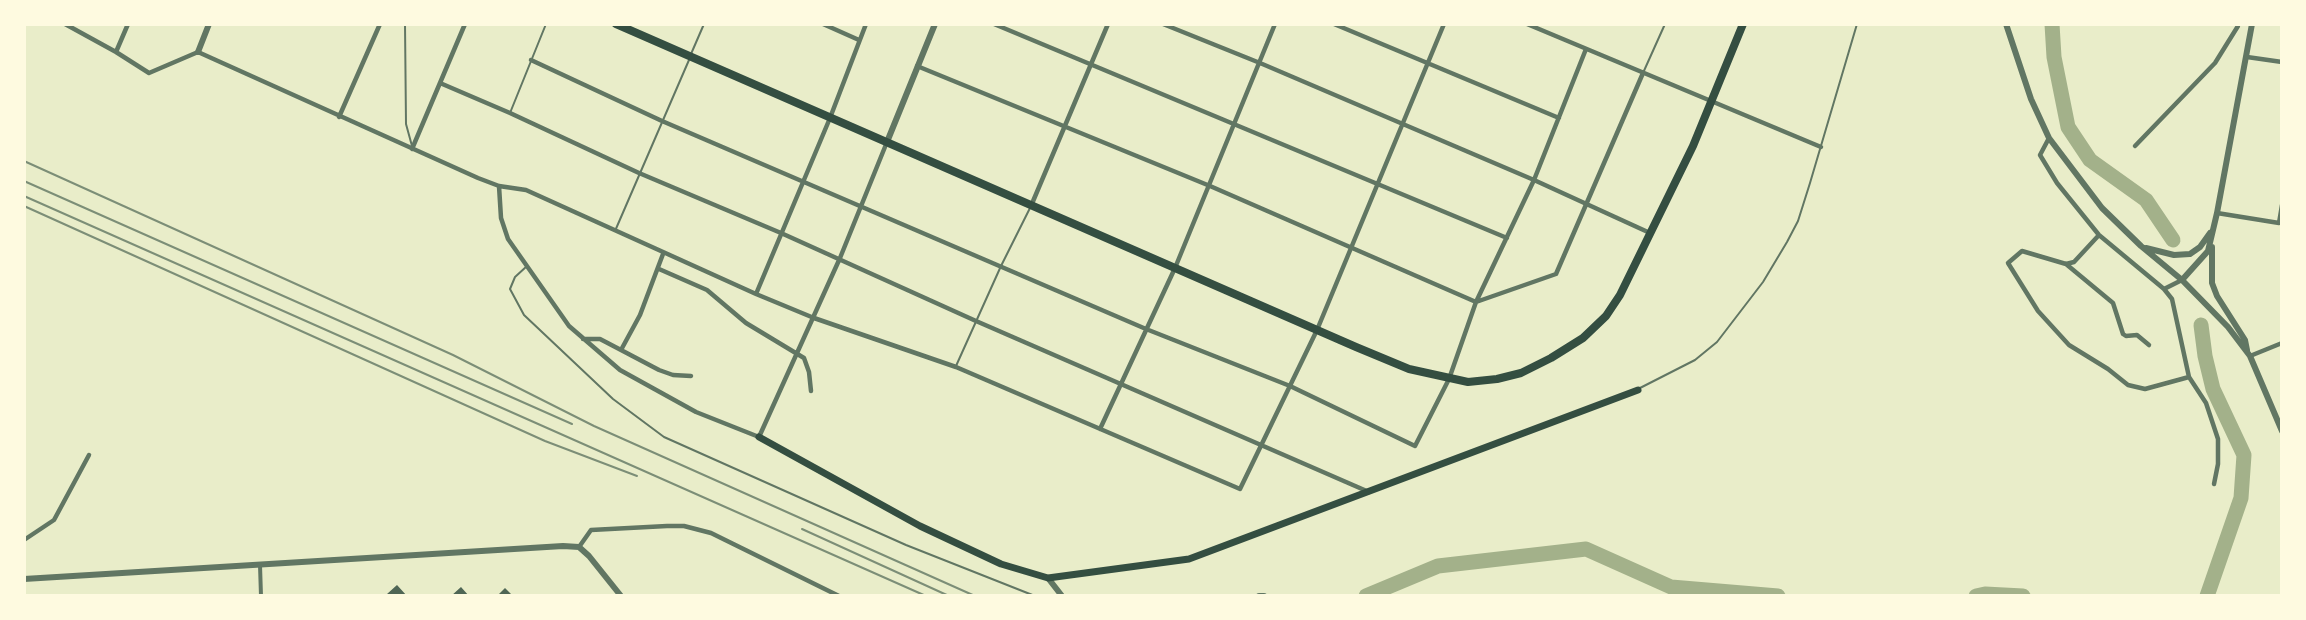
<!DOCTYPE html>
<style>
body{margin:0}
#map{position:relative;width:2306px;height:620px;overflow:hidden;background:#e9edc9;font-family:Helvetica,sans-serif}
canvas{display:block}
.frame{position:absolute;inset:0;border:26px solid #fefae0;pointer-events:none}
</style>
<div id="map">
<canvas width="2306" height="620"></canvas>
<div class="frame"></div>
</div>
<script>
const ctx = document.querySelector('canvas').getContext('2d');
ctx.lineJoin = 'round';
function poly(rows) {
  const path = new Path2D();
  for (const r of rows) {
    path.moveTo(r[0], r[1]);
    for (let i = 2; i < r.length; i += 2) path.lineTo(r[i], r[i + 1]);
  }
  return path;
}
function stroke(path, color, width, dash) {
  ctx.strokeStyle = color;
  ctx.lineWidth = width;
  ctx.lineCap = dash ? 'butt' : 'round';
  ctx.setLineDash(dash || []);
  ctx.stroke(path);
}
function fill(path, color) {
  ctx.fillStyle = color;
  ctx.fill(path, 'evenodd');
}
stroke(poly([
 [2052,24,2054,57,2068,127,2090,160,2146,200,2173,240],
 [2201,325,2205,356,2213,389,2244,455,2241,498,2207,596],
 [1366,596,1438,566,1586,549,1671,587,1778,596],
 [1976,596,1985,594,2023,596]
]), '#a3b18a', 15);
fill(poly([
 [397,585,407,596,389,596,387,594],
 [461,587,469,596,451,596],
 [505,588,513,596,497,596]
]), '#4f6655');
stroke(poly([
 [405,24,406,124,412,146],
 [691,54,704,24],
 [1643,73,1665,24],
 [510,113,546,24],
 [615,231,689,60],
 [527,266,515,277,510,289,524,315,613,399,664,437,906,545,1035,596],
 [956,366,1001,266,1030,208],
 [1640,388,1695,360,1717,342,1763,282,1787,242,1798,221,1810,183,1857,24]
]), '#617663', 2);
stroke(poly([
 [260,565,261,596]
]), '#617663', 4);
stroke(poly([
 [65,24,116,52,149,73,198,52,478,178,499,186,526,190,756,294,814,318,956,367,1240,489,1317,330,1444,24],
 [823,24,859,40],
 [994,24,1507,238],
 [1163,24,1260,63,1534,180,1650,233],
 [1334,24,1559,118],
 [1527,24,1821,147],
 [116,52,128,24],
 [2247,57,2282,62],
 [531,60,662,121,1146,329,1290,386,1415,446,1449,379,1476,302,1534,180,1586,49],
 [917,66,1210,186,1476,302,1556,274,1643,73],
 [440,83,510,113,639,173,781,233,976,321,1369,492],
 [339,117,380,24],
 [2049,138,2040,155,2057,183,2099,235,2164,289,2172,299,2189,377,2206,403,2218,439,2218,464,2214,484],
 [2135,146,2215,63,2238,26],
 [412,149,465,24],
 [499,186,501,218,508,239,569,326,620,370,696,412,759,437,840,258,887,142],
 [1031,206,1108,24],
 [2217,213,2279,223,2282,205],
 [2099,235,2074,262,2066,264,2022,251,2008,263,2038,311,2069,345,2108,369,2128,385,2145,389,2189,377],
 [663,254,640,315,621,350,659,370,673,375,691,376],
 [2066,264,2113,303,2123,334,2126,336,2137,335,2149,345],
 [659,269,707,290,746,323,804,358,809,372,811,391],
 [2164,289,2182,280],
 [756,294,830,118,866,24],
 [583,339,600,339,621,350],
 [2250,356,2282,343],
 [1100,429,1175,268,1275,24],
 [24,540,54,520,89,455],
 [579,547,591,530,667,526,684,526,711,533,839,596]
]), '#617663', 4.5);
stroke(poly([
 [2006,24,2031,99,2049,138,2102,208,2141,246,2182,280,2228,327,2250,356,2282,431],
 [198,52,209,24],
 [887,142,935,24],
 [2212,247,2212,283,2217,296,2245,340,2247,350],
 [2146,248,2174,255,2190,254,2200,247,2210,233],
 [2182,280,2208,251,2217,213,2252,24],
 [1048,578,1062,596],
 [24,579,563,546,579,547,589,556,621,596],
 [1259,596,1264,596]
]), '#617663', 6);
stroke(poly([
 [759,437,920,526,1001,564,1048,578,1189,559,1638,390]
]), '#344e41', 7);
stroke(poly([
 [616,24,1356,347,1409,369,1468,382,1497,379,1521,373,1551,358,1583,338,1606,316,1620,295,1693,146,1743,24]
]), '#344e41', 8);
stroke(poly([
 [24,161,453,355,594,426,975,596],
 [24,181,572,424],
 [24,196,926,596],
 [24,206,545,441,637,476],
 [802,529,949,596]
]), '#7c8e77', 2);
</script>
